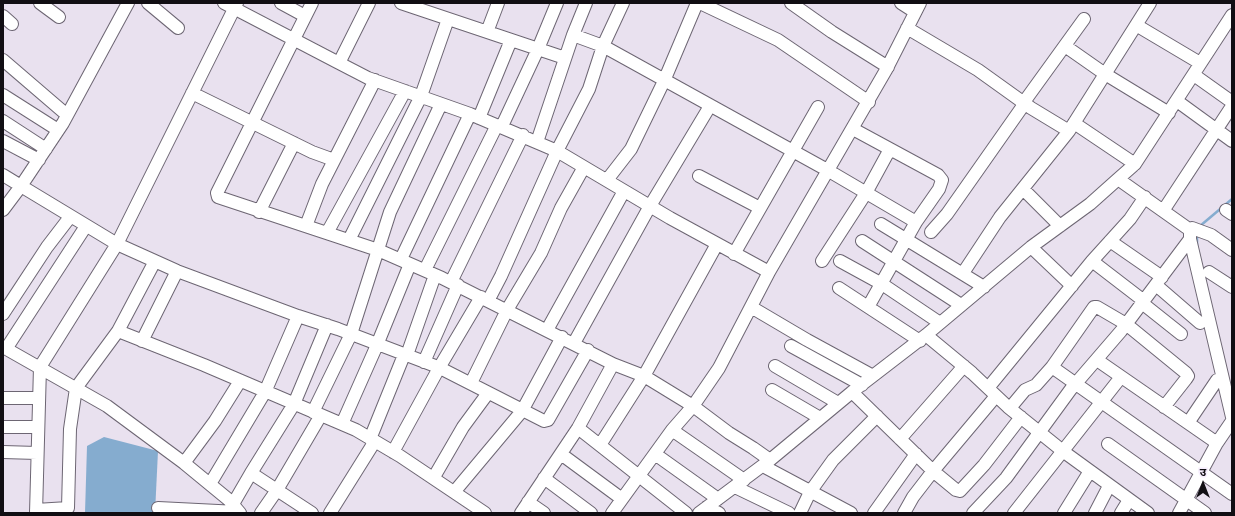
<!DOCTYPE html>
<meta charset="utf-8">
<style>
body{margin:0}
#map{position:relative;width:1235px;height:516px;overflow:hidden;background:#e9e1ef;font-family:"Noto Serif","Noto Sans Devanagari",serif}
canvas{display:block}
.frame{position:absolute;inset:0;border:4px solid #110e13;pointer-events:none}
.north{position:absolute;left:1183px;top:464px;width:40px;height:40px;-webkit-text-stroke:3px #f6eefd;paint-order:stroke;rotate:0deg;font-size:11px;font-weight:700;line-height:16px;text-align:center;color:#110e13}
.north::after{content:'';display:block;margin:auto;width:14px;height:18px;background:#110e13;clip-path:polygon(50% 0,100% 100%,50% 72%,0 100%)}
</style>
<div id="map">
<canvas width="1235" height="516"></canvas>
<div class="frame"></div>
<div class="north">उ</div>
</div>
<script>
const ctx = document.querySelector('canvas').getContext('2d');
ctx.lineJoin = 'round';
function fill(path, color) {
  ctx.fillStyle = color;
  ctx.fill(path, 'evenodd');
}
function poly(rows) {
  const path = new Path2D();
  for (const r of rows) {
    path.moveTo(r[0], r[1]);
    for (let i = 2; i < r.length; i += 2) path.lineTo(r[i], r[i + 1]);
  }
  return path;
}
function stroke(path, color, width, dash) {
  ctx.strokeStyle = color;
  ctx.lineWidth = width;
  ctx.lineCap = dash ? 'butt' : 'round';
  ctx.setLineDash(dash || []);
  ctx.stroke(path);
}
fill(poly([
 [104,437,158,451,155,513,85,513,87,446]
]), '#85accf');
stroke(poly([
 [1200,226,1232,199],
 [1197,246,1197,233]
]), '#85accf', 2.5);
const minor = poly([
 [40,3,59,17],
 [148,3,178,28],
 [224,3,339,63],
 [281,3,305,16],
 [312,3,217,193,218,197,378,250,442,278,613,364,644,376,693,406,729,433,753,448,770,460],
 [369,3,339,63,368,78,470,114,557,151,670,218,769,272],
 [401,3,565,58],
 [700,3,778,40,869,102],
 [791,3,832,32,888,67],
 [901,3,915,12],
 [3,16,12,24],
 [1136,25,1200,63],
 [907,28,978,70,1031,108,1069,131],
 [487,32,498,3],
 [573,35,603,46,829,171,916,222],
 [1065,46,1105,74,1169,113],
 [3,60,67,115],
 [1194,75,1232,102],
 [192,93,312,152,334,160],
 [3,95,58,130],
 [1177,101,1232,141],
 [1024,102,1084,19],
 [479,118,511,40],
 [3,121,46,149],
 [1074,123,1135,164],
 [502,126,538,49,557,3],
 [853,129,938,175,942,180,939,189,916,222,868,307],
 [3,141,39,160],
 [537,142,573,35,586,3],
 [3,175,21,186,63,123,128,3],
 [699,176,760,208],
 [1118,179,1190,230,1190,239,1232,417],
 [607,180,631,149,664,81,697,3],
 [1023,189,1060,226],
 [3,210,21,186,117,244,237,3],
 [1226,210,1232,214],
 [1163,211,1232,106],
 [259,212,294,143],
 [881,224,984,287],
 [306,226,322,184,375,80],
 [1192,228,1211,235,1232,250],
 [931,232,947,214,1025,103],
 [327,233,405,91],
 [349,240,421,96,448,19],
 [862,241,961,305],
 [1110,241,1162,277],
 [1031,247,1072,286],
 [734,254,818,107],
 [401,259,470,114],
 [822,261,866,193,890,149],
 [840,261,882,284,940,323],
 [1092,261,1144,301],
 [425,270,497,125],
 [1209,272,1232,287],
 [963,273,1000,217,1069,131,1150,3],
 [451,282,523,135],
 [1156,285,1200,323],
 [839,288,920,341],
 [488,301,501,276,557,151,589,89,603,46,623,3],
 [1142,303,1181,334],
 [751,307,807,340,873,376],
 [3,314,47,247,70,217],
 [547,330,624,191],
 [118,331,155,261],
 [926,335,972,373,1008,407,1064,452,1148,513],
 [142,341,177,271],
 [574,343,650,206,710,106],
 [791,346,862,385],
 [3,347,107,406,184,463,229,500,240,513],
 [6,349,86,226],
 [407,355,435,275],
 [1097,360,1217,443],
 [424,362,458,285],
 [775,366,838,403],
 [1052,367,1232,494],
 [471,383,507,310,541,253,561,208,584,167],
 [988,388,1092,261,1130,219,1145,197],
 [772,390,820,418],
 [852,392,933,471,996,396],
 [3,398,39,398],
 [1010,408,1025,390,1036,385,1052,367,1094,307,1097,307,1126,324,1186,373,1188,376,1186,379,1164,407],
 [313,412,351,334,390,212,441,104],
 [1188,423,1217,380],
 [342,424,377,345,410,264],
 [3,427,38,427],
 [578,428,686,513],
 [672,430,744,480],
 [370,439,404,355],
 [900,439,964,366],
 [1108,444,1205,513],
 [600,445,644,376,717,244],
 [3,452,37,453],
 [393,452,439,368,481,297],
 [561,454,622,499],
 [655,454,718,499],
 [184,463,215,421,240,381],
 [763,466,851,513],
 [251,473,312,513],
 [434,477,463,427,488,393],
 [544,478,591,513],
 [210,484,265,392,298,316],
 [735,487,789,513],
 [455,491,522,411,562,337],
 [528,502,544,513],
 [233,504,251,473,294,404,327,325],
 [707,507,719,513],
 [158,508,238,512],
 [36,510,68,508,70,429,76,388,118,331,204,365,356,430,400,456,485,513],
 [36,513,40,367,117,244,177,271,298,316,338,329,438,367,544,421,548,420,588,350],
 [261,513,277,490,321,415],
 [330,513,375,441],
 [521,513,578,428,613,364],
 [612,513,672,430,693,406,719,368,769,272,886,70,920,3],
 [699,513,770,460,852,392,926,335,1031,247,1090,204,1118,179,1135,164,1232,15],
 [800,513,810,492,833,460,877,416],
 [874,513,916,454],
 [904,513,913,497,933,471,956,490,960,491,984,465,1021,417],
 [973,513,1006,478,1071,389,1121,331,1190,239],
 [1014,513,1121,377],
 [1064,513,1090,471],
 [1095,513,1109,486],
 [1121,513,1129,500],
 [1179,513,1217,443,1232,421]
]);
stroke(minor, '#6d6673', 14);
stroke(minor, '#fff', 12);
</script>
